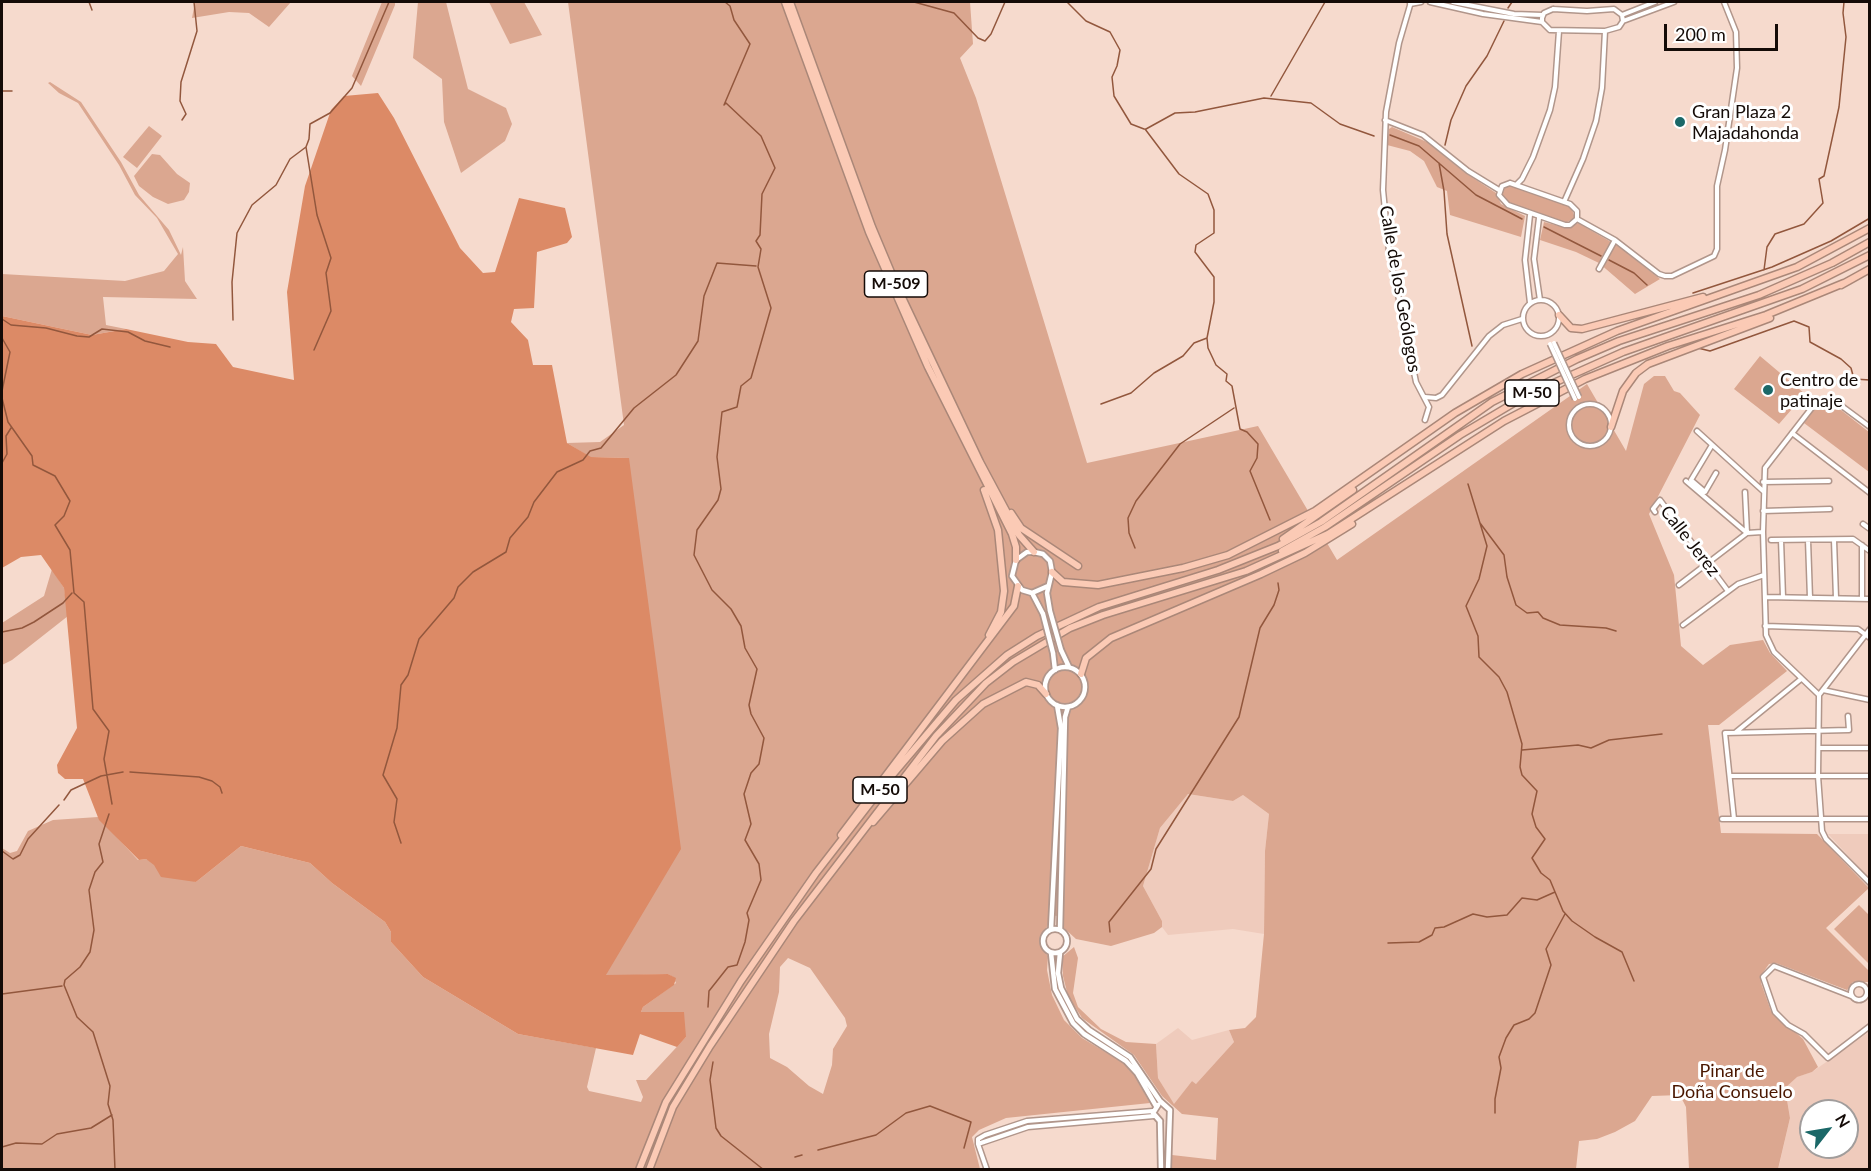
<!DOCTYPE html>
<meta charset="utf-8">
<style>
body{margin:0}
#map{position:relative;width:1871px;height:1171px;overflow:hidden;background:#f6dacd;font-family:Lato,sans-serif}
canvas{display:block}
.frame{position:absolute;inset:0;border:3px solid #140b07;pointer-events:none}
.north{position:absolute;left:1799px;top:1099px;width:60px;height:60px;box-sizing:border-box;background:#fff;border:2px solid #a19d9c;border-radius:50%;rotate:59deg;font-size:16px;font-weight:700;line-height:24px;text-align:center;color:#140b07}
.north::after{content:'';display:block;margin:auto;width:21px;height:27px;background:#1b6868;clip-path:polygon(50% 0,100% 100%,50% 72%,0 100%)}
.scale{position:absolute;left:1664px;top:24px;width:114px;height:27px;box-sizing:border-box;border:3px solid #140b07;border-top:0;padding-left:8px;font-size:18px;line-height:21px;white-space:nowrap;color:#140b07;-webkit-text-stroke:4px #fff;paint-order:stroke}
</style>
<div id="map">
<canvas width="1871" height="1171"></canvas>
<div class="frame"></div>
<div class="north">N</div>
<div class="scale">200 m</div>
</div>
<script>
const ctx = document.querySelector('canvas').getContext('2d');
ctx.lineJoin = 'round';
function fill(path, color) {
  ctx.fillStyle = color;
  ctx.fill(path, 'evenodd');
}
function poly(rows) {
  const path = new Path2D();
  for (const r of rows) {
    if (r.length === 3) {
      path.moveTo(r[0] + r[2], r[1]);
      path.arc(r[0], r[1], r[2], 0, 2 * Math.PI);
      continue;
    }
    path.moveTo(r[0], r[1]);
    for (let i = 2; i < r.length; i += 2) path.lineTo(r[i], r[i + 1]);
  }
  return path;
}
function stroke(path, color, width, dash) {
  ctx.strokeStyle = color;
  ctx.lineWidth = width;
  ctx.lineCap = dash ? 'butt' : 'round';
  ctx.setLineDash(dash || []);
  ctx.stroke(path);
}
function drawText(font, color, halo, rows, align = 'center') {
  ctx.font = font + ' Lato,sans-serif';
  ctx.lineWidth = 6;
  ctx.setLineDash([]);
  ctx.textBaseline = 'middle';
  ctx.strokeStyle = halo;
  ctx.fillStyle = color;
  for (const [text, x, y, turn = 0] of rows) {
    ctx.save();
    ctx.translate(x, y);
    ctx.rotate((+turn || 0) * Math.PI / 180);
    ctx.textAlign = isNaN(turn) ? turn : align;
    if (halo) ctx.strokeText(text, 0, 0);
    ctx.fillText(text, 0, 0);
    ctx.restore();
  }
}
fill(poly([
 [1188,794,1233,801,1243,795,1269,814,1265,851,1264,934,1233,929,1168,935,1162,927,1162,921,1143,886,1160,828],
 [1828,834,1869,834,1869,878],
 [1178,1028,1192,1040,1229,1030,1234,1042,1196,1084,1192,1081,1174,1105,1158,1078,1156,1044],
 [1869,1032,1869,1169,1778,1170,1790,1118,1785,1087,1796,1077,1812,1072],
 [1811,1111,1847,1111,1847,1147,1811,1147]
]), '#efcbbc');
fill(poly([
 [195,2,291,2,269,27,249,13,229,12,192,18],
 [382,2,395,2,395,5,361,86,352,76],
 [418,2,446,2,468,89,506,108,512,124,505,141,461,173,444,122,442,79,413,58],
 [489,2,524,2,542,35,510,44],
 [568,2,970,2,973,44,960,58,976,98,1087,463,1258,426,1337,560,1587,384,1626,451,1644,384,1654,376,1665,376,1674,391,1680,393,1700,415,1649,514,1674,575,1681,646,1703,665,1730,645,1763,640,1770,653,1787,671,1719,725,1708,725,1721,833,1817,834,1869,888,1826,928,1869,971,1869,982,1853,982,1847,990,1776,963,1769,964,1762,974,1761,983,1771,1011,1803,1039,1818,1067,1812,1072,1797,1077,1785,1088,1790,1118,1778,1169,1689,1169,1686,1107,1680,1095,1652,1096,1635,1121,1615,1132,1597,1139,1579,1141,1576,1169,1171,1169,1172,1155,1216,1160,1218,1118,1182,1114,1162,1096,1134,1055,1082,1018,1068,996,1063,976,1062,957,1074,947,1078,958,1073,993,1078,1007,1101,1029,1126,1042,1156,1044,1158,1078,1174,1104,1192,1081,1196,1084,1234,1042,1229,1030,1245,1028,1256,1017,1264,934,1265,851,1269,814,1243,795,1233,801,1188,794,1160,828,1143,886,1162,921,1162,927,1154,933,1111,946,1076,939,1064,928,1064,917,1050,915,1048,925,1041,937,1042,948,1048,956,1047,970,1052,995,1064,1020,1082,1038,1122,1062,1134,1075,1150,1103,1006,1118,979,1130,972,1137,980,1169,2,1169,2,848,10,853,17,851,28,831,53,820,98,817,138,860,146,859,196,882,241,846,310,863,332,883,385,922,391,932,391,942,423,977,518,1034,596,1048,587,1087,589,1091,641,1102,643,1097,636,1080,646,1080,686,1037,641,1012,643,1007,676,983,673,977,668,974,606,976,629,458,590,457,567,443,600,442,624,425],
 [788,958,810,968,845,1018,847,1026,833,1049,832,1065,823,1094,809,1086,787,1067,770,1058,769,1034,779,992,780,967],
 [50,82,81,102,121,162,139,195,169,230,181,255,183,247,185,281,197,299,103,297,106,325,126,329,92,335,2,316,2,274,125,281,164,271,178,254,157,218,135,195,119,165,78,103,59,93,48,83],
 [149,126,162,136,137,168,123,157],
 [1392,127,1427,142,1464,172,1496,193,1501,204,1525,216,1521,237,1450,215,1447,191,1437,187,1424,161,1410,151,1387,145,1389,129],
 [152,154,160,155,177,174,190,183,189,192,184,200,168,204,153,197,139,186,134,176],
 [1506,186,1511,186,1571,207,1575,218,1565,223,1516,207,1505,201,1501,195],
 [1544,222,1567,228,1578,223,1618,246,1660,279,1635,294,1599,263,1576,252,1540,240],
 [1760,356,1805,394,1779,424,1734,389],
 [1824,401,1832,403,1869,432,1869,472,1804,423,1818,404],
 [52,569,64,588,68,616,12,660,2,665,2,623,44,596],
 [1859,905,1869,915,1869,964,1834,929]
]), '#dba790');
fill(poly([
 [378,93,394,118,460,248,483,273,495,272,519,198,565,208,572,237,567,243,537,252,534,308,514,309,511,322,528,340,533,365,552,365,567,443,591,457,629,458,681,849,606,975,668,974,676,978,674,985,643,1007,641,1012,684,1012,686,1037,677,1047,640,1034,633,1055,518,1034,423,977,391,942,391,932,385,922,332,883,310,863,241,846,196,882,161,877,154,865,146,859,139,860,99,820,83,779,65,779,58,773,57,765,77,728,64,588,41,555,21,557,2,568,2,316,92,335,126,329,188,342,216,344,233,367,294,380,287,292,305,186,331,110,344,96]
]), '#dc8a66');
stroke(poly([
 [89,2,92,10],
 [914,2,954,13,978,38,985,41,991,34,1005,2],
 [1067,2,1086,21,1110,32,1120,50,1117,66,1112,77,1114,96,1131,124,1144,129],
 [1508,8,1512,2],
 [2,91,12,91],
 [1271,96,1325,2],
 [182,120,186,114,180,101,181,82,197,31,194,2],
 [1145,129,1179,174,1208,194,1214,210,1214,233,1196,245,1195,252,1214,277,1214,302,1207,338,1208,348,1216,365,1227,374,1226,381,1232,386,1240,429,1247,432,1258,444,1257,458,1250,471,1270,520],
 [1146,129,1175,113,1195,112,1264,98,1311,103,1340,124,1374,136],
 [1390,135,1419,146,1476,195,1522,219],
 [1445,145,1451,120,1466,86,1487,56,1504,21],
 [306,147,317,215,331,258,326,273,331,311,314,350],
 [1439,163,1444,191,1447,234,1472,346],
 [1544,227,1601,256],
 [1609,260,1634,273,1647,285],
 [1764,270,1767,247,1775,234,1804,224,1823,203,1819,179,1824,176,1839,107,1846,37,1843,13,1844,2],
 [1693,293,1772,267,1831,241,1870,218],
 [2,319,11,325,46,328,77,336,89,337,102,329,128,332,145,341,170,347],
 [233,320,232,282,237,233,252,205,276,185,290,159,306,147,309,139,310,124,330,113,352,88,389,2],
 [2,338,10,352,2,391],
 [1698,348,1710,351,1794,321,1809,327,1810,342,1841,359,1851,368,1854,379,1870,380],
 [2,398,8,422,32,456,33,465,55,476,70,501,64,516,55,525,70,550,74,593,84,602,93,709,109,731,104,759,112,804],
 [1101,404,1131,393,1154,373,1183,356,1194,343,1207,338],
 [2,463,7,454,6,436,11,428],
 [1468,484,1487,546,1479,579,1466,606,1478,636,1479,657,1499,677,1507,692,1522,744,1520,767,1522,775,1537,791,1532,814,1536,827,1545,839,1532,858,1541,873,1550,880,1563,911,1572,921,1595,937,1622,952,1634,981],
 [1480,523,1504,555,1507,577,1516,605,1527,613,1538,612,1543,618,1560,625,1606,628,1616,631],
 [1135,548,1129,533,1128,518,1136,501,1180,444,1234,408],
 [2,632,22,628,34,622,63,603,72,593],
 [1522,750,1578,745,1591,748,1609,740,1662,734],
 [130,772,199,777,212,781,220,787,222,793],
 [64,800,71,790,101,776,123,772],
 [109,814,99,844,103,862,95,872,89,890,94,930,90,952,80,967,65,980,64,985,77,1017,93,1032,110,1086,108,1104,113,1120,115,1170],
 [401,843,394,822,397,799,383,775,397,728,401,685,408,675,419,639,454,598,458,587,473,572,506,552,510,538,528,517,534,502,557,472,583,460,590,451,601,448,634,408,676,375,698,341,704,296,717,263,756,266],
 [2,851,13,859,20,855,28,839,59,805],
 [1110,932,1109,922,1151,869,1156,849,1239,717,1260,628,1274,605,1279,590,1278,583],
 [1388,943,1419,942,1432,935,1435,928,1444,927,1473,914,1487,917,1507,915,1522,898,1537,900,1555,892],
 [2,994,62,986],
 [708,1007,709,991,728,967,737,965,745,942,749,920,747,913,761,880,759,864,745,840,751,824,744,794,751,773,759,764,764,738,751,714,749,705,757,669,745,648,741,626,731,609,712,590,694,555,697,530,718,500,721,489,717,457,722,412,737,407,741,386,751,378,771,308,758,267,761,249,756,241,760,235,762,194,775,168,761,136,726,103,724,105,750,44,734,20,730,6,725,2],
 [713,1062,710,1080,716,1128,721,1136,764,1170],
 [1495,1113,1495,1099,1501,1068,1499,1057,1506,1038,1514,1025,1529,1019,1535,1013,1551,965,1546,949,1565,914],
 [2,1147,16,1143,42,1144,57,1134,91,1128,112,1115],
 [818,1150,876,1135,906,1113,930,1106,971,1122,964,1148],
 [795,1157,802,1155]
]), '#92573d', 1.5);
const street = poly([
 [1411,2,1399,43,1386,112,1383,190,1389,251,1416,382,1429,407,1425,420],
 [1430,2,1483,14,1542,22],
 [1453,2,1514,14,1543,15],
 [1410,4,1421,2],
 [1553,9,1587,11,1614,9,1622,15,1623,21,1619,27,1605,31,1550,30,1542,22,1542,18,1544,13,1553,9],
 [1622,15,1655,2],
 [1623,21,1674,2],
 [1385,120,1423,135,1468,171,1499,190],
 [1510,183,1570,204,1577,211,1577,219,1570,225,1565,225,1508,205,1499,195,1502,186,1510,183],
 [1516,185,1522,179,1533,157,1550,110,1555,87,1559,31],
 [1564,202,1583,159,1596,121,1602,88,1605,31],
 [1530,215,1525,260,1530,303],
 [1539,218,1534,259,1540,300],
 [1577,219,1615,240,1659,274,1665,276,1672,276,1714,256,1717,249,1717,186,1725,150,1737,68,1736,32,1724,2],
 [1599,269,1615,240],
 [1541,318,18],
 [1425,397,1436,398,1442,395,1489,336,1503,325,1522,319],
 [1590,425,21],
 [1870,427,1835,401,1820,400,1814,405,1765,468,1763,532,1766,635,1774,652,1819,695,1818,776,1822,831,1826,839,1870,883],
 [1697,431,1763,491],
 [1792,433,1870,493],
 [1712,445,1691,480,1705,492,1716,473],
 [1686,481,1747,533,1762,532],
 [1763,482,1829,481],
 [1763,511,1830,509],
 [1655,512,1653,509,1660,500,1728,591],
 [1863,524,1870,529],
 [1771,540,1853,539,1870,551],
 [1781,540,1783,597],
 [1808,540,1810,598],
 [1834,540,1836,598],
 [1862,545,1862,599],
 [1679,585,1747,533,1745,492],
 [1765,597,1870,599],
 [1683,625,1738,584,1764,575],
 [1765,626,1858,629,1870,638],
 [1823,690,1870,700],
 [1819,695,1870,629],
 [1736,732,1801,679],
 [1819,748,1870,748],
 [1730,776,1870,776],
 [1722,819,1870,819],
 [1734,819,1725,733,1849,730,1848,716],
 [1859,992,8],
 [1851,996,1774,966,1763,977,1775,1012,1788,1025,1804,1034,1828,1058,1870,1026],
 [978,1144,978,1139,985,1135,1027,1121,1153,1111],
 [978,1144,1028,1127,1154,1116],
 [978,1144,987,1170]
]);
const secondary = poly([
 [1048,586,1032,593,1022,590,1012,576,1016,560,1027,552,1034,552,1043,554,1050,561,1052,572,1047,593,1050,611],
 [1032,593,1043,614],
 [1061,650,1069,667],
 [1053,653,1055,670],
 [1065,687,20],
 [1055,941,12],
 [1051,929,1061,728,1057,705],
 [1060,930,1065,717,1068,707],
 [1051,953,1055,989,1073,1023,1084,1034,1126,1061,1137,1073,1156,1106],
 [1060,953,1058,973,1061,988,1077,1019,1089,1030,1130,1057,1160,1101,1170,1110,1168,1170],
 [1158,1105,1153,1113,1160,1121],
 [1160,1121,1161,1170]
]);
const highway = poly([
 [785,2,869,232,928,367,1012,534,1016,547,1016,560],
 [790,2,872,227,898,289,980,462,1019,535,1034,552],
 [1841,285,1870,269],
 [1559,315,1571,328,1582,329,1703,297],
 [1611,427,1623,391,1636,373,1648,364,1770,318],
 [984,490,998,530,1004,591,1001,612,989,635],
 [1011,513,1021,528,1078,566],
 [1283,539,1353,490],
 [1282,551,1325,527,1460,435,1529,394,1623,352,1802,289,1870,255],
 [1052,572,1063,582,1098,585,1183,568,1228,555,1315,511,1455,413,1522,374,1617,331,1797,267,1870,228],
 [1081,674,1086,658,1111,638,1261,574,1305,553,1352,524],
 [873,822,942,741,983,704,1026,682,1038,685,1046,694],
 [841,835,1014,606,1018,586],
 [639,1170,666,1102,741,981,816,873,888,780,956,700,1007,655,1037,636,1099,607,1218,570,1278,546,1321,522,1492,402,1577,359,1619,341,1759,295,1832,263,1870,242],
 [649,1170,673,1107,710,1046,794,921,936,736,986,683,1013,662,1070,628,1103,615,1246,571,1328,534,1504,421,1585,379,1668,346,1766,315,1844,283]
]);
stroke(street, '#b1968b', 7);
stroke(secondary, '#b1968b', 8);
stroke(highway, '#aa8778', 9);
stroke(street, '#fff', 4);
stroke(secondary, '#fff', 4.5);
stroke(highway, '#fbcab5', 6);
const streetBridge = poly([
 [1554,343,1579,397],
 [1550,344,1575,399]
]);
const secondaryBridge = poly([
 [1050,611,1061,650],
 [1043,614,1053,653]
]);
stroke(streetBridge, '#b1968b', 7, []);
stroke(secondaryBridge, '#b1968b', 8, []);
stroke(streetBridge, '#fff', 4);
stroke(secondaryBridge, '#fff', 4.5);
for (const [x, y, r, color] of [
 [1680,122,6,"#1b6868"],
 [1768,390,6,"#1b6868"]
]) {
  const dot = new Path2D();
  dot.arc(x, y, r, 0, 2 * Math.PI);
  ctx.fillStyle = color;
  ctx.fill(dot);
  stroke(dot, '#fff', 2);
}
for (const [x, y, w] of [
 [896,284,63],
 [1532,393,54],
 [880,790,54]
]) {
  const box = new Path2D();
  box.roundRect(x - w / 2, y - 13, w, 26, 4.5);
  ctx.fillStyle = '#fff';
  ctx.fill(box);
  stroke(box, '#140b07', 1.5);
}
drawText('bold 16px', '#140b07', null, [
 ["M-509",896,284],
 ["M-50",1532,393],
 ["M-50",880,790]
]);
drawText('18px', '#140b07', '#fff', [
 ["Gran Plaza 2",1692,112],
 ["Majadahonda",1692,133],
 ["Centro de",1780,380],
 ["patinaje",1780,401]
], 'left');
drawText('18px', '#140b07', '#fff', [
 ["Calle de los Geólogos",1400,289,80],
 ["Calle Jerez",1690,541,52]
]);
drawText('18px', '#4a1700', '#fff', [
 ["Pinar de",1732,1071],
 ["Doña Consuelo",1732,1092]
]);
</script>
